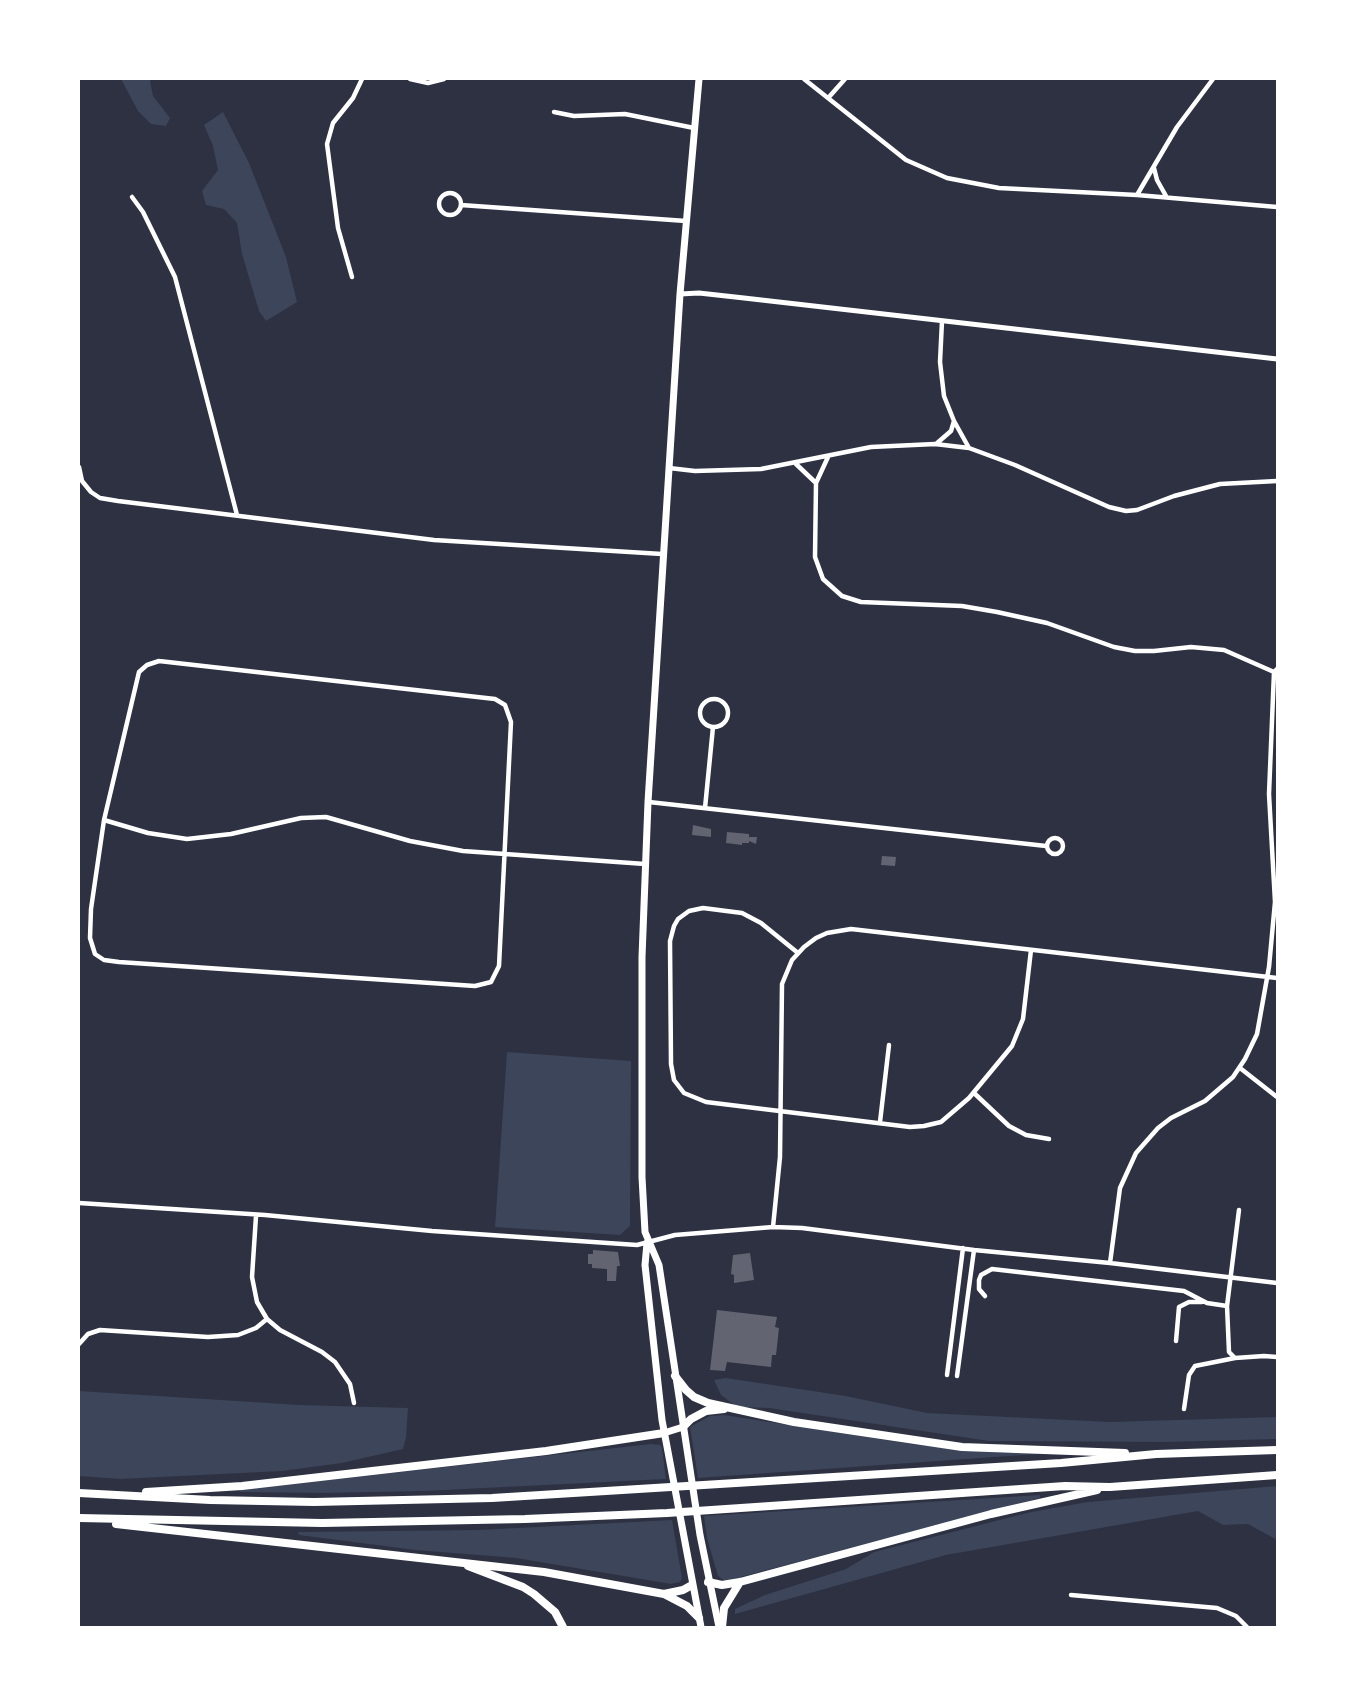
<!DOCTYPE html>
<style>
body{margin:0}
#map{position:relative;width:1356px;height:1706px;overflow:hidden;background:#2d3142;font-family:"Archivo Narrow",sans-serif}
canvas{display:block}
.frame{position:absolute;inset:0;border:80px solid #fff;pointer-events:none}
</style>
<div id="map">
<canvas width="1356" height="1706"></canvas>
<div class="frame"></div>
</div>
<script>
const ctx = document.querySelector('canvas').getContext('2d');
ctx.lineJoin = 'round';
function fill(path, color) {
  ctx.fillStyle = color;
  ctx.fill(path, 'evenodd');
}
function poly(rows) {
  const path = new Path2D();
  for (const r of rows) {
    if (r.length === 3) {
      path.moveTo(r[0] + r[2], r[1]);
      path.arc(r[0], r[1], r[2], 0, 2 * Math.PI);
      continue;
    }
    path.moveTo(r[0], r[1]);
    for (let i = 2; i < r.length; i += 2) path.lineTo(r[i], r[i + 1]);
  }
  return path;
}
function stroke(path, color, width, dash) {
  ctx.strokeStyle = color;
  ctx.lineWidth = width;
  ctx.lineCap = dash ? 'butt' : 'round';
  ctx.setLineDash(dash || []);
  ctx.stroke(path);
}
fill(poly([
 [121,79,153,79,150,81,153,96,170,118,166,126,151,124,138,111],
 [223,112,249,163,286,257,297,302,266,321,259,311,242,254,237,223,224,209,206,205,202,191,218,170,213,146,204,125],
 [507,1052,631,1061,630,1226,620,1235,495,1227],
 [726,1378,846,1396,927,1413,1110,1422,1277,1417,1277,1439,1165,1442,989,1441,769,1408,737,1407,721,1395,714,1380],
 [79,1391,300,1405,408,1408,406,1437,403,1449,342,1463,282,1471,120,1479,79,1476],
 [724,1415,912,1444,1002,1453,1035,1452,1037,1454,698,1478,690,1427,710,1416],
 [651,1444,660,1445,662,1448,666,1479,424,1491,324,1493,240,1492,239,1490],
 [1277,1486,1277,1540,1248,1524,1223,1525,1198,1511,946,1555,735,1614,735,1609,765,1595,846,1569,874,1552,1031,1512,1088,1502],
 [1040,1495,1040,1498,725,1581,718,1576,707,1538,704,1516],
 [672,1520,682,1578,680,1582,671,1584,516,1558,415,1550,299,1535,298,1532,478,1530]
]), '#3c4559');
fill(poly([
 [693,825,711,829,711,837,692,835],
 [727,832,749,834,749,837,757,837,756,844,749,841,749,843,742,843,742,845,726,843],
 [882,856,896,857,895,866,881,865],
 [593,1250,618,1252,620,1266,617,1266,616,1281,607,1281,607,1269,592,1268,592,1264,588,1264,588,1254,593,1254],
 [750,1253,754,1280,734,1283,734,1275,731,1274,733,1255],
 [717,1310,777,1317,775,1327,779,1328,776,1355,772,1355,771,1367,727,1362,725,1371,710,1370]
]), '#626471');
stroke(poly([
 [410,79,428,83,444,79],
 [804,79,906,160,947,178,999,188,1137,195,1277,207],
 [829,97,845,79],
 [554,112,574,116,625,114,694,128],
 [1154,168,1157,180,1166,196],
 [450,204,11],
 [1137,195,1177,127,1213,79],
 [132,197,143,212,175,277,237,515],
 [461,205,686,221],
 [352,277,338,228,327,144,333,123,353,98,362,79],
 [942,321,940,362,944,396,954,421,969,448],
 [936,444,951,431,954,421],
 [828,457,816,483,815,557,823,579,842,596,861,602,962,606,997,612,1047,623,1114,647,1135,651,1154,651,1191,647,1224,650,1274,672],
 [796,464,816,483],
 [79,467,82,481,91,492,100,498,118,501,434,540,662,554],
 [669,468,695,471,761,469,871,447,935,444,969,448,1015,465,1109,507,1126,511,1137,510,1174,496,1220,484,1277,481],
 [159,661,495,699,505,705,511,722,499,966,491,982,475,986,119,962,104,960,95,954,90,938,91,909,104,820,139,672,147,665,159,661],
 [714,713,14],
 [649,802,1046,846],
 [705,808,713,727],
 [104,820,148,833,187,839,231,834,301,818,326,817,410,841,463,851,645,864],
 [1055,846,8],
 [798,953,761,923,742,913,703,908,689,911,678,919,674,926,670,941,671,1064,674,1080,684,1093,706,1102,910,1127,924,1126,941,1122,969,1098,1012,1046,1023,1019,1031,950],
 [1240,1068,1277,1097],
 [974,1093,1009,1126,1026,1135,1049,1139],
 [880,1122,889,1045],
 [79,1203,265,1215,432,1231,637,1245,675,1235,773,1227,802,1228,974,1250,1110,1263,1277,1283],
 [1239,1210,1227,1306,1229,1352,1235,1358,1264,1356,1277,1357],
 [256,1216,252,1277,257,1302,267,1319,280,1330,322,1352,335,1362,350,1384,354,1403],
 [773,1227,780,1157,782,984,792,960,804,947,816,938,827,933,851,929,1277,978],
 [1110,1263,1120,1188,1136,1153,1158,1128,1171,1118,1205,1101,1233,1077,1245,1059,1257,1034,1269,967,1275,902,1269,794,1274,672,1277,669],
 [985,1296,979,1289,979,1280,981,1275,992,1269,1184,1291,1207,1303,1227,1306],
 [1176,1341,1179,1307,1189,1302,1202,1302],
 [79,1344,88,1334,100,1330,208,1337,238,1335,256,1328,267,1319],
 [947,1375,963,1248],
 [957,1376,974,1250],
 [1184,1409,1189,1375,1195,1366,1235,1358],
 [1071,1595,1217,1608,1236,1616,1247,1627]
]), '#fff', 4.5);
stroke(poly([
 [680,294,699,293,744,298,1277,359]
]), '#fff', 5);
stroke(poly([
 [699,79,680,294,648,802,642,957,642,1177,645,1232,659,1265,700,1535,719,1627],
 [647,1243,645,1265,662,1420,701,1627],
 [664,1433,683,1427]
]), '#fff', 7);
stroke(poly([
 [675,1376,686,1390,694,1397,708,1403,794,1422,962,1447,1125,1453],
 [683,1427,691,1419,706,1411,724,1409],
 [146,1492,242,1486,546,1451,664,1433],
 [79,1493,210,1500,314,1502,492,1498,1061,1463,1156,1454,1277,1450],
 [79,1518,322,1523,525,1519,667,1513,1065,1486,1110,1487,1277,1475],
 [116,1524,544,1572,664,1594,687,1606,699,1618],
 [468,1566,523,1587,534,1594,555,1612,563,1627],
 [708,1582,722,1585,740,1582,991,1514,1097,1490],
 [664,1594,683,1590,692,1585],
 [722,1627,724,1608,740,1582]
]), '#fff', 8);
</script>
